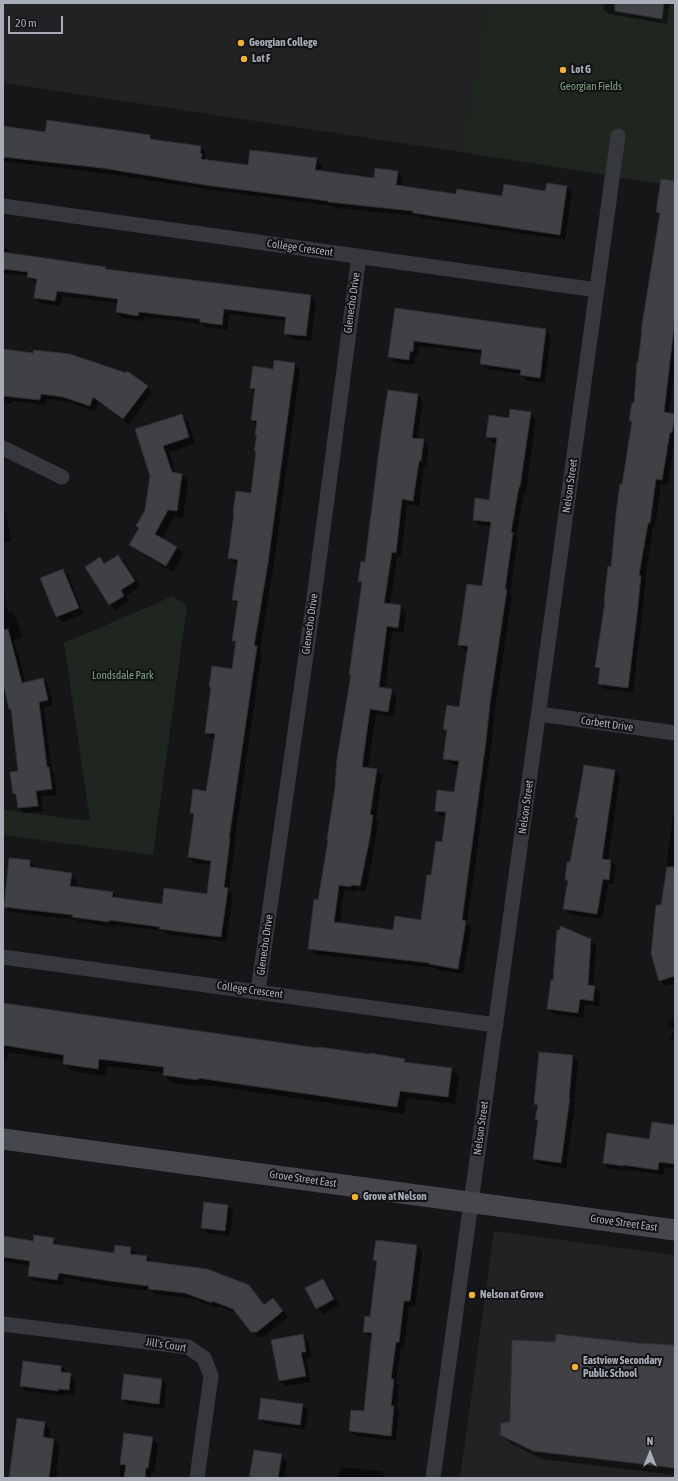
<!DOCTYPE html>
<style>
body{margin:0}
#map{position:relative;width:678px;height:1481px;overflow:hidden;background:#161618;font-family:"Asap Condensed",sans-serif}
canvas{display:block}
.frame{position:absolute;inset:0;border:4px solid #a8adb8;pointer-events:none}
.north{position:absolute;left:630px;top:1433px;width:40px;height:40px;-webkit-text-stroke:3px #111113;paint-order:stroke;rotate:0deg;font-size:11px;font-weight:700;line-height:16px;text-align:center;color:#a8adb8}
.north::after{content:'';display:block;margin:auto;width:14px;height:18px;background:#a8adb8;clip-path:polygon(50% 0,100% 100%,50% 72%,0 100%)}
.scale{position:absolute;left:8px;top:16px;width:55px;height:18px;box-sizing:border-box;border:2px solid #a8adb8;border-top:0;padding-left:5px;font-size:12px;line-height:14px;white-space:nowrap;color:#a8adb8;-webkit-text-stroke:3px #111113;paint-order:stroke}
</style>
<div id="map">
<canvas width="678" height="1481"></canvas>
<div class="frame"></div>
<div class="north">N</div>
<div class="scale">20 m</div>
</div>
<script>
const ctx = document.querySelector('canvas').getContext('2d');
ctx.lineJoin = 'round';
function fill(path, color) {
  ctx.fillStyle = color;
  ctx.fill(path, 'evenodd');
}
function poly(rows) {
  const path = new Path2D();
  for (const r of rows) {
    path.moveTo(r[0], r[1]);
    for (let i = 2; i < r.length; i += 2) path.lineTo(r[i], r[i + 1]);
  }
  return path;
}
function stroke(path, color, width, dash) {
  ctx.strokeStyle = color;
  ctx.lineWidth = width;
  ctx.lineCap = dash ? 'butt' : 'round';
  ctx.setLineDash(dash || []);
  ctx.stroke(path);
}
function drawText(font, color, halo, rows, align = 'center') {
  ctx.font = font + ' "Asap Condensed",sans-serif';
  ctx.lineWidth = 4;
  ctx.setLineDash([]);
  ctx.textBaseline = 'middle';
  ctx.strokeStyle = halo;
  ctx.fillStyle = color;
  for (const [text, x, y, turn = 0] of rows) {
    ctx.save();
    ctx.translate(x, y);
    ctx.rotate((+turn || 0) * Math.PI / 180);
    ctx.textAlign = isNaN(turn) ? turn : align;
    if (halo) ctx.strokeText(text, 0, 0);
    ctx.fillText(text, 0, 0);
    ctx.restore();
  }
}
fill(poly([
 [3,3,486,3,461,152,3,83],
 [494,1231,675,1255,675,1478,460,1478]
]), '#222225');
fill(poly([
 [486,3,675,3,675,186,461,152],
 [173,596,187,606,153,855,3,835,3,810,90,821,64,643]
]), '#1e261f');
fill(poly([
 [604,3,670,3,667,24,609,14,603,9],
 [3,127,46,133,150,136,154,140,200,147,206,152,205,159,206,160,249,166,317,159,322,165,321,172,375,179,397,172,403,178,402,187,457,195,503,197,546,192,566,187,572,192,565,240,420,218,418,216,335,208,333,206,212,190,109,174,3,161],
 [675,182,675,368,669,414,675,416,675,438,668,485,661,484,655,528,653,528,645,581,646,582,633,692,605,689,599,683,601,672,596,667,606,603,605,602,612,568,633,423,630,420,635,404,639,363,661,216,657,212],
 [3,248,6,248,11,254,105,268,107,270,311,296,316,302,311,341,291,339,285,333,287,321,229,314,227,330,206,327,203,324,144,317,143,321,122,318,117,312,118,303,62,296,60,306,40,303,35,298,37,283,34,282,28,276,3,273],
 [395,309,546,330,551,336,545,383,527,381,522,374,487,369,481,363,483,354,419,346,418,357,415,356,414,365,394,362,389,357],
 [3,350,147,387,152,392,129,424,98,402,95,411,69,402,46,399,45,405,12,401,12,404,3,403],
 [294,364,300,369,273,569,260,650,262,653,260,665,234,845,235,846,229,891,233,894,226,942,166,934,163,931,114,925,114,927,79,922,77,920,10,912,5,907,30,861,35,867,35,869,71,874,77,880,76,888,113,893,119,899,163,905,207,895,212,865,194,863,189,857,195,816,191,813,207,792,215,738,211,738,206,732,212,688,210,687,233,670,237,644,233,640,238,605,233,600,239,564,235,563,229,558,251,494,257,452,258,436,256,434,257,425,252,419,255,393,251,388,274,370],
 [418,395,423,401,417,439,423,440,429,445,426,466,424,466,419,506,407,504,401,558,397,557,390,605,401,606,406,612,403,633,392,631,385,689,391,690,397,696,393,717,376,714,368,769,376,770,382,775,376,819,378,821,375,843,366,891,357,890,356,892,344,890,340,924,394,931,422,921,432,877,443,843,447,817,441,816,436,810,455,793,459,766,450,764,444,759,448,732,444,729,460,708,469,651,464,650,459,645,483,587,491,526,479,525,474,519,489,501,498,443,492,442,487,436,509,419,530,413,536,419,526,492,524,492,516,537,518,539,510,594,512,596,495,709,491,747,467,924,471,927,463,974,436,970,435,968,314,954,309,948,319,901,329,842,352,676,350,674,362,585,359,582,366,563],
 [181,415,188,421,195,444,169,452,176,474,182,475,188,481,183,518,175,516,162,539,177,547,183,554,173,572,137,551,131,545,140,528,146,510,151,476,136,430],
 [3,510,6,513,11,541,3,543],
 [118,556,124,561,140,586,126,596,129,601,116,610,110,605,86,567,100,559,105,564],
 [63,570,68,575,84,614,63,622,57,617,42,578],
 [3,586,8,612,11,611,16,617,22,638,14,640,26,683,43,679,48,684,53,705,44,707,52,771,54,773,57,795,41,796,43,811,24,813,19,808,17,797,14,794,19,772,12,711,10,709,5,688,3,689],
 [615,771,620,776,608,860,611,861,616,866,614,884,608,884,602,919,570,914,564,908,568,881,566,879,571,863,579,820,576,817],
 [675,799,675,983,665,986,660,980,661,906,668,863,667,862],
 [591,940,596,946,593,986,600,992,599,1006,585,1004,583,1018,554,1014,548,1008],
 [3,1002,8,1005,319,1049,404,1060,408,1064,452,1069,459,1077,455,1104,407,1098,404,1114,206,1085,205,1087,172,1083,164,1075,165,1073,107,1066,105,1076,72,1071,64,1063,64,1061,8,1052,7,1060,3,1060],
 [675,1016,675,1031,667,1024],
 [675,1031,675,1043,669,1038],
 [572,1056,578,1062,574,1102,575,1103,566,1168,539,1164,534,1158,539,1122,537,1119,539,1107,535,1104],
 [675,1126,675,1169,664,1167,663,1175,629,1170,629,1171,610,1169,604,1163],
 [228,1206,233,1212,230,1236,208,1233,202,1228],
 [3,1237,34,1242,53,1239,59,1244,58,1246,114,1254,130,1248,136,1253,136,1255,146,1256,152,1262,248,1286,265,1306,278,1305,288,1317,263,1337,258,1337,238,1313,218,1306,217,1308,191,1298,155,1294,152,1291,116,1287,64,1278,63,1285,34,1281,29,1276,30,1266,3,1261],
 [417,1246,422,1252,415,1306,409,1306,404,1347,401,1347,396,1383,399,1385,397,1410,399,1412,396,1441,356,1436,350,1431,365,1412,373,1337,370,1337,365,1331,370,1318,378,1264,374,1260],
 [323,1280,329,1286,339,1305,323,1314,317,1308],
 [303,1335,308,1341,311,1357,306,1358,311,1382,285,1386,280,1381],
 [637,1344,675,1346,675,1475,542,1459,510,1443,501,1435,511,1423],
 [61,1366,66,1372,66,1374,70,1374,76,1380,74,1395,63,1394,63,1396,26,1391,21,1385],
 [162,1380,167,1385,164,1409,127,1404,122,1399],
 [303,1405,308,1411,305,1430,265,1424,259,1419],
 [45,1423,50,1429,49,1439,54,1440,60,1445,56,1471,58,1473,57,1478,11,1478],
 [125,1434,152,1438,158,1444,154,1473,151,1473,151,1478,119,1478],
 [281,1455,287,1461,284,1478,250,1478],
 [340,1467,381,1471,386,1478,339,1478]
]), '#0007');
const building = poly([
 [615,3,664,3,662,19,615,11,615,3],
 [47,120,150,135,150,139,201,146,200,153,202,154,201,159,248,165,250,150,317,158,315,170,374,178,375,168,398,171,396,185,456,194,457,189,502,196,504,184,545,191,547,183,567,186,560,235,413,213,413,211,328,202,328,201,205,185,102,168,3,157,3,126,45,132,47,120],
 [661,179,675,181,675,319,664,412,675,414,672,433,670,432,662,480,656,479,650,523,648,523,639,575,641,576,637,615,628,688,598,684,600,668,595,667,605,602,604,602,608,566,611,567,616,514,620,484,622,485,632,421,629,421,632,403,634,403,637,362,638,362,642,331,641,331,660,213,656,212,661,179],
 [3,252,106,267,105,269,311,295,306,336,284,334,286,317,224,309,222,325,200,322,200,319,139,312,138,316,116,312,118,299,57,291,55,301,34,298,37,279,27,277,28,272,3,269,3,252],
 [395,308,546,329,540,378,520,375,521,370,480,364,482,350,414,341,413,352,410,351,409,360,388,357,395,308],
 [3,349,33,353,34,350,70,354,126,373,127,371,148,386,123,419,93,397,90,406,63,397,41,394,40,400,3,396,3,349],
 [274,360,295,363,268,563,254,646,257,646,255,660,229,839,230,839,224,887,228,888,221,937,159,929,160,927,109,920,109,922,72,917,73,915,4,907,9,858,30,860,30,867,72,873,70,886,113,892,112,897,162,904,164,888,207,894,211,861,188,857,194,814,190,813,193,789,206,791,215,734,205,733,211,687,209,687,212,666,232,669,236,641,232,641,238,601,232,600,238,560,228,558,234,513,233,513,236,491,251,493,256,451,254,451,257,435,255,435,257,421,251,420,255,389,250,388,253,366,273,369,274,360],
 [388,390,418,394,412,438,424,439,421,461,419,461,413,501,402,499,396,553,392,552,384,603,401,605,398,628,387,626,379,687,392,689,388,712,370,709,362,767,377,769,370,815,373,815,370,837,360,886,351,885,351,887,339,885,334,922,393,930,395,916,421,920,427,875,431,875,436,841,442,842,446,812,435,811,437,790,454,792,459,761,443,759,447,730,443,729,447,705,459,707,468,646,458,645,467,584,482,586,491,522,473,520,475,498,489,500,497,438,486,437,489,415,509,418,510,409,531,412,520,487,519,487,511,532,513,533,505,589,507,589,490,703,486,741,462,920,466,921,458,969,429,964,430,963,308,949,314,899,318,900,328,841,327,840,335,787,337,758,351,675,349,675,362,582,358,582,361,561,365,562,381,434,388,390],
 [182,414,189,437,163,446,172,472,182,474,177,511,168,510,155,534,177,547,166,566,129,545,139,528,136,526,145,510,150,476,135,429,182,414],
 [118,555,135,581,121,590,124,596,109,605,85,567,100,557,104,564,118,555],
 [63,569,79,608,56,617,40,578,63,569],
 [8,629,22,683,43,678,48,700,39,702,47,767,49,767,52,789,36,791,38,806,18,808,16,794,13,794,10,772,18,771,11,709,9,709,3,682,3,630,8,629],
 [584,765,615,770,602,859,611,860,609,880,603,879,597,914,563,909,568,880,565,880,567,862,570,862,578,818,575,817,584,765],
 [667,867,675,867,675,976,659,981,651,954,656,905,661,905,667,867],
 [560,926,591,939,588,985,595,986,593,1001,580,999,578,1013,547,1009,551,980,553,980,557,930,560,930,560,926],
 [3,1003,318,1048,319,1047,369,1054,370,1053,405,1059,404,1062,452,1068,448,1097,400,1091,397,1107,198,1078,198,1080,163,1075,164,1067,99,1059,98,1069,63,1064,64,1055,3,1045,3,1003],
 [539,1052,573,1055,569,1097,570,1097,561,1163,533,1159,538,1120,535,1120,538,1105,534,1104,539,1052],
 [652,1122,675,1125,675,1164,659,1162,658,1170,623,1165,623,1166,603,1163,607,1133,649,1139,652,1122],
 [204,1202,228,1205,225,1231,201,1228,204,1202],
 [34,1235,54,1238,53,1244,114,1253,115,1245,131,1247,130,1254,147,1256,146,1261,207,1269,249,1285,264,1305,273,1298,283,1311,257,1332,251,1332,233,1309,212,1301,212,1303,185,1293,148,1289,149,1286,110,1281,59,1273,57,1280,28,1276,30,1261,3,1257,3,1236,33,1241,34,1235],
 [376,1240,417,1245,410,1301,404,1301,399,1342,396,1342,391,1379,394,1379,391,1406,394,1406,391,1436,349,1431,351,1410,364,1411,372,1333,363,1332,365,1316,370,1317,377,1261,373,1260,376,1240],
 [323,1279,334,1299,316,1309,305,1288,323,1279],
 [303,1334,306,1352,301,1352,306,1376,279,1381,271,1340,303,1334],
 [556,1334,637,1343,675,1345,675,1468,533,1451,500,1435,501,1423,510,1422,512,1340,555,1342,556,1334],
 [23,1361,61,1366,61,1372,71,1373,69,1390,58,1389,58,1391,20,1386,23,1361],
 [124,1374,162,1379,159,1404,121,1399,124,1374],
 [261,1398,303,1404,300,1425,258,1419,261,1398],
 [17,1418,45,1422,43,1437,54,1439,49,1478,9,1478,17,1418],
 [124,1433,153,1437,148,1468,146,1468,145,1478,124,1478,126,1465,120,1464,124,1433],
 [254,1450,282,1454,278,1478,249,1478,254,1450]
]);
fill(building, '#404145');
stroke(building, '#303034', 1);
stroke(poly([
 [3,206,597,290],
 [3,448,62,477],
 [539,714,675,733],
 [3,957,496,1025],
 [258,991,312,613,359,256],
 [3,1324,188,1347,204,1358,211,1376,197,1478],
 [433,1478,618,136]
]), '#37383d', 15);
stroke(poly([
 [3,1139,675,1230]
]), '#45474d', 21);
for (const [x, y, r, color] of [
 [241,43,4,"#f2b134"],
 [244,59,4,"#f2b134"],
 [563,70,4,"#f2b134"],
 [355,1197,4,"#f2b134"],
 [472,1295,4,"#f2b134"],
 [575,1367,4,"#f2b134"]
]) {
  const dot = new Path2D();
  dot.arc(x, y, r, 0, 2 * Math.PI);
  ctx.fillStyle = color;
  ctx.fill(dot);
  stroke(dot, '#111113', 1.5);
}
drawText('bold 11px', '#a8adb8', '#111113', [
 ["Georgian College",249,43],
 ["Lot F",252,59],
 ["Lot G",571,70],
 ["Grove at Nelson",363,1197],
 ["Nelson at Grove",480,1295],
 ["Eastview Secondary",583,1361],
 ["Public School",583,1374]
], 'left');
drawText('11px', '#7fa381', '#111113', [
 ["Georgian Fields",591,87],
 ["Londsdale Park",123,676]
]);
drawText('11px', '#a8adb8', '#111113', [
 ["College Crescent",300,248,8],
 ["Glenecho Drive",352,303,-82],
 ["Nelson Street",570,486,-82],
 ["Glenecho Drive",310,624,-82],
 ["Corbett Drive",607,724,8],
 ["Nelson Street",526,807,-82],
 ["Glenecho Drive",265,945,-82],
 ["College Crescent",250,990,8],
 ["Nelson Street",481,1128,-82],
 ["Grove Street East",303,1179,8],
 ["Grove Street East",624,1223,8],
 ["Jill's Court",166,1345,9]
]);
</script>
